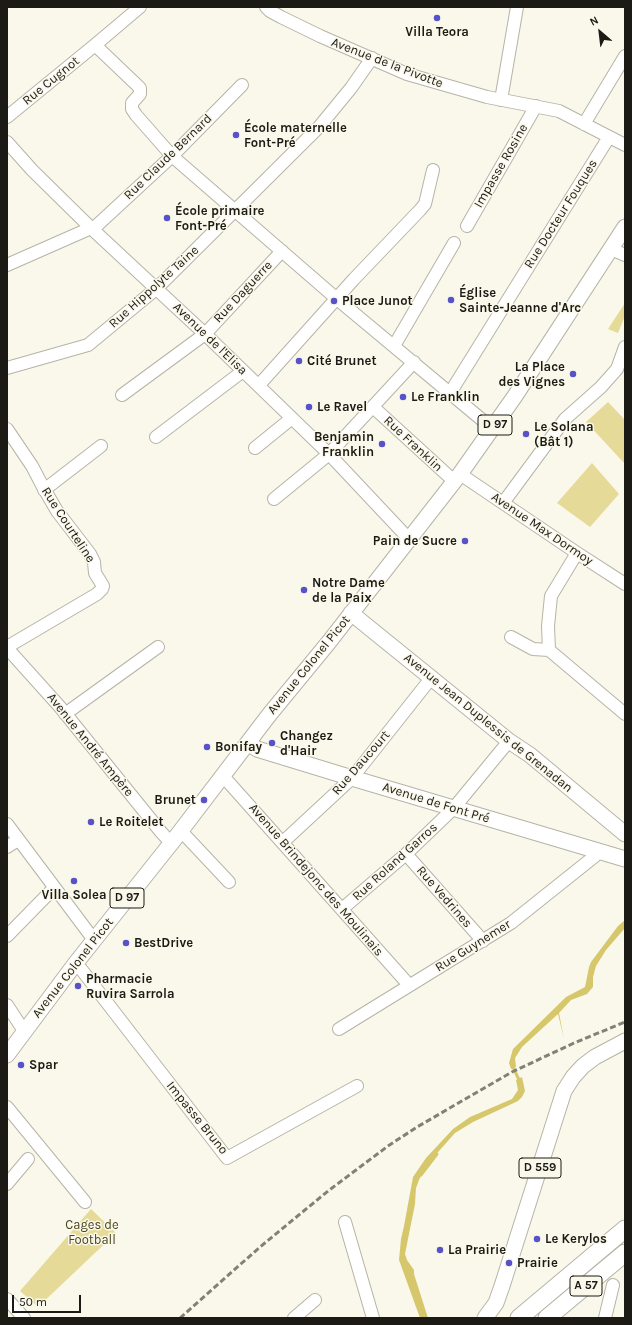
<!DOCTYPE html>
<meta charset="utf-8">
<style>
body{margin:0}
#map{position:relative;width:632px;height:1325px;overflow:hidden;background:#faf8ea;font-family:Karla,sans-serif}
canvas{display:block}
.frame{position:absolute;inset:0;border:8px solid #1b1a15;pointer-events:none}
.north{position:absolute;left:580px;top:12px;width:40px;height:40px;-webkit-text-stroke:3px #faf8ea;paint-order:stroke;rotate:332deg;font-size:11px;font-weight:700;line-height:16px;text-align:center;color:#1b1a15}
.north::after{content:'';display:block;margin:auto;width:14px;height:18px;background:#1b1a15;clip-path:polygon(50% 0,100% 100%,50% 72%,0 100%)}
.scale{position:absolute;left:12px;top:1295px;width:69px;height:18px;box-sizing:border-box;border:2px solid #1b1a15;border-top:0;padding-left:5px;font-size:12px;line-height:14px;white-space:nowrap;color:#1b1a15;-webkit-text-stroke:3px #faf8ea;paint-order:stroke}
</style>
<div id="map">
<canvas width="632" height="1325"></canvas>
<div class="frame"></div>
<div class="north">N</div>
<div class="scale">50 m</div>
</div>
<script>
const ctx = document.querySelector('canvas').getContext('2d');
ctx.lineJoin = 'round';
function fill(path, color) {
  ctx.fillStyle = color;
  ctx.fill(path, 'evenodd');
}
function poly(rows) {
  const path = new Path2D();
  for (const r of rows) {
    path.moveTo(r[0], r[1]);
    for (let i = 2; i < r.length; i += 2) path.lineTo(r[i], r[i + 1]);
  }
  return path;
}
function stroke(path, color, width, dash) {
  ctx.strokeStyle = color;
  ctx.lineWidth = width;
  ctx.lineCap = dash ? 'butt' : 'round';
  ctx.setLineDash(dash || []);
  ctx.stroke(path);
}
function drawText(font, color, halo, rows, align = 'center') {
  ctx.font = font + ' Karla,sans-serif';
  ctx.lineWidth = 3;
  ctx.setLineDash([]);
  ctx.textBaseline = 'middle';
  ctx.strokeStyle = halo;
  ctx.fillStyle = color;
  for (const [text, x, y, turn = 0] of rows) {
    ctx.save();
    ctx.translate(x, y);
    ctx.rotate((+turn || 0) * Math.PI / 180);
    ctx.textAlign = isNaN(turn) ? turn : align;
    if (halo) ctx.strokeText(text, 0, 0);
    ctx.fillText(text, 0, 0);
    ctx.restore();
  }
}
fill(poly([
 [625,303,625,316,618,333,608,329],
 [608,402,625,420,625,464,586,422],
 [592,463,619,494,590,527,557,503],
 [91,1209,116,1233,38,1307,20,1291]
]), '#e5da97');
fill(poly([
 [625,920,625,928,606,950,596,966,593,977,593,987,587,994,571,1000,559,1013,564,1039,558,1014,522,1047,515,1058,516,1067,511,1069,509,1063,513,1049,566,997,585,987,589,967,591,962,618,926],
 [522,1077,525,1091,522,1097,518,1101,473,1122,455,1133,431,1160,424,1170,419,1180,416,1188,415,1204,405,1254,407,1260,414,1270,414,1274,428,1318,420,1318,399,1260,401,1239,404,1226,413,1177,426,1158,453,1129,470,1117,512,1099,518,1090,516,1080]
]), '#d6c76c');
stroke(poly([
 [512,1065,520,1082],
 [421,1175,437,1154]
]), '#d6c76c', 3);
const minor = poly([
 [266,7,270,11,281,17,320,36,407,74,487,97,559,111,625,145],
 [95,45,140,88,140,94,132,103,132,109,136,115,172,156,337,299,493,429],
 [501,100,517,7],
 [7,117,95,45,140,7],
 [584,124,625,56],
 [7,142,32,170,91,228,205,334,329,454,409,539],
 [467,226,536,106],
 [93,229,172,156,242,85],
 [611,249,625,255],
 [7,265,91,228],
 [394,346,454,243],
 [7,368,88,345,157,288,319,127,351,88,372,58],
 [259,385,354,279,420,210,425,204,433,170],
 [450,393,609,137],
 [122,395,205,334,282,251],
 [373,407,454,481],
 [7,429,32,466,43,487,57,511,90,554,94,562,95,573,103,586,102,589,97,594,7,647],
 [156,437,243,371],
 [255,448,292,418],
 [460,474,577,553,625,584],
 [44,490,101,446],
 [274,499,329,454,414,362],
 [503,503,565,419,601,387,617,369,625,347],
 [577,553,551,596,548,626,549,650,625,714],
 [511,637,533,649,549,650],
 [7,648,60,707,161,832,171,843],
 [65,714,158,647],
 [223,776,409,985],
 [7,824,94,940],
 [181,831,229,882],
 [283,842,352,778,432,677],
 [7,847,18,840],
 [406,854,483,941],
 [342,909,406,854,453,809,509,741],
 [7,936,54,888],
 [75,964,81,969,227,1158,357,1086],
 [7,1005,24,1031],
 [339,1029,511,923,595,856,597,851],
 [7,1107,85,1202],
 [7,1184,28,1159],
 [345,1222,373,1318],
 [7,1299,24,1318],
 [294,1318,315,1300],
 [605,1318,613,1285]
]);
const major = poly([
 [351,613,509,741,530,755,625,834],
 [248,743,257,749,352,778,625,859],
 [7,1055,75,964,173,841,269,715,329,642,460,474,515,396,625,227],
 [485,1318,496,1303,502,1286,564,1091,573,1077,583,1066,595,1057,625,1041]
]);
const highway = poly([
 [519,1318,625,1229],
 [547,1318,625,1253]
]);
stroke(minor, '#b6b4a7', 14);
stroke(major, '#b6b4a7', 17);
stroke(highway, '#b6b4a7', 19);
stroke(minor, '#fff', 12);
stroke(major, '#fff', 15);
stroke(highway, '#fff', 17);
stroke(poly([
 [180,1318,260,1247,328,1191,388,1146,417,1127,512,1072,574,1043,625,1022]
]), '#828077', 3, [6, 3]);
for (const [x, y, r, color] of [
 [437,18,4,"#5852c9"],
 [236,135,4,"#5852c9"],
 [167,218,4,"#5852c9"],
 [451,300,4,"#5852c9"],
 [334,301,4,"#5852c9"],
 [299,361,4,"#5852c9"],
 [573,374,4,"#5852c9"],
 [403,397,4,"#5852c9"],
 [309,407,4,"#5852c9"],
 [526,434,4,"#5852c9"],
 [382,444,4,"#5852c9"],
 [465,541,4,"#5852c9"],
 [304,590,4,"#5852c9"],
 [272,743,4,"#5852c9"],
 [207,747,4,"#5852c9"],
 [204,800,4,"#5852c9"],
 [91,822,4,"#5852c9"],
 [74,881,4,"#5852c9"],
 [126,943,4,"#5852c9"],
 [78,986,4,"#5852c9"],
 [21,1065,4,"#5852c9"],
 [537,1239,4,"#5852c9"],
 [440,1250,4,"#5852c9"],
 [509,1263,4,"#5852c9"]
]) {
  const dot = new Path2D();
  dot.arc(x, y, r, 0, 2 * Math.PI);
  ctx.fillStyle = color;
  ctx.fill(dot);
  stroke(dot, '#faf8ea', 1.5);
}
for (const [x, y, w] of [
 [495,425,34],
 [127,898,34],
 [540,1168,42],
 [586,1286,32]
]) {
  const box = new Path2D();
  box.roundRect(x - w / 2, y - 10, w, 20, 3);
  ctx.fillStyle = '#faf8ea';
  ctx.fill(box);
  stroke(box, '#1b1a15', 1);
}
drawText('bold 12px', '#1b1a15', null, [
 ["D 97",495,425],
 ["D 97",127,898],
 ["D 559",540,1168],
 ["A 57",586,1286]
]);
drawText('bold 13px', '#1b1a15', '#faf8ea', [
 ["Villa Teora",437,32,"center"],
 ["École maternelle",244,128],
 ["Font-Pré",244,143],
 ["École primaire",175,211],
 ["Font-Pré",175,226],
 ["Église",459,293],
 ["Sainte-Jeanne d'Arc",459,308],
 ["Place Junot",342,301],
 ["Cité Brunet",307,361],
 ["La Place",565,367,"right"],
 ["des Vignes",565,382,"right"],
 ["Le Franklin",411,397],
 ["Le Ravel",317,407],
 ["Le Solana",534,427],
 ["(Bât 1)",534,442],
 ["Benjamin",374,437,"right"],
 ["Franklin",374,452,"right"],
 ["Pain de Sucre",457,541,"right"],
 ["Notre Dame",312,583],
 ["de la Paix",312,598],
 ["Changez",280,736],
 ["d'Hair",280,751],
 ["Bonifay",215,747],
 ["Brunet",196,800,"right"],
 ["Le Roitelet",99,822],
 ["Villa Solea",74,895,"center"],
 ["BestDrive",134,943],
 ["Pharmacie",86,979],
 ["Ruvira Sarrola",86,994],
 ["Spar",29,1065],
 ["Le Kerylos",545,1239],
 ["La Prairie",448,1250],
 ["Prairie",517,1263]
], 'left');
drawText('13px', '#1b1a15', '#faf8ea', [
 ["Avenue de la Pivotte",387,63,21],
 ["Rue Cugnot",51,81,-39],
 ["Rue Claude Bernard",168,157,-44],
 ["Impasse Rosine",501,166,-60],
 ["Rue Docteur Fouques",561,214,-58],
 ["Rue Hippolyte Taine",154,287,-42],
 ["Rue Daguerre",243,292,-47],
 ["Avenue de l'Elisa",210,339,44],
 ["Rue Franklin",413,444,43],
 ["Rue Courteline",68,525,57],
 ["Avenue Max Dormoy",542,529,34],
 ["Avenue Colonel Picot",309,665,-51],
 ["Avenue Jean Duplessis de Grenadan",488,723,39],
 ["Avenue André Ampère",90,745,51],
 ["Rue Daucourt",361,763,-49],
 ["Avenue de Font Pré",436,803,17],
 ["Rue Roland Garros",395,862,-42],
 ["Avenue Brindejonc des Moulinais",316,880,49],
 ["Rue Vedrines",444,897,49],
 ["Rue Guynemer",473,946,-32],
 ["Avenue Colonel Picot",73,968,-52],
 ["Impasse Bruno",197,1118,51]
]);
drawText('13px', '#4b451e', '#faf8ea', [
 ["Cages de",92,1225],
 ["Football",92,1240]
]);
</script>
